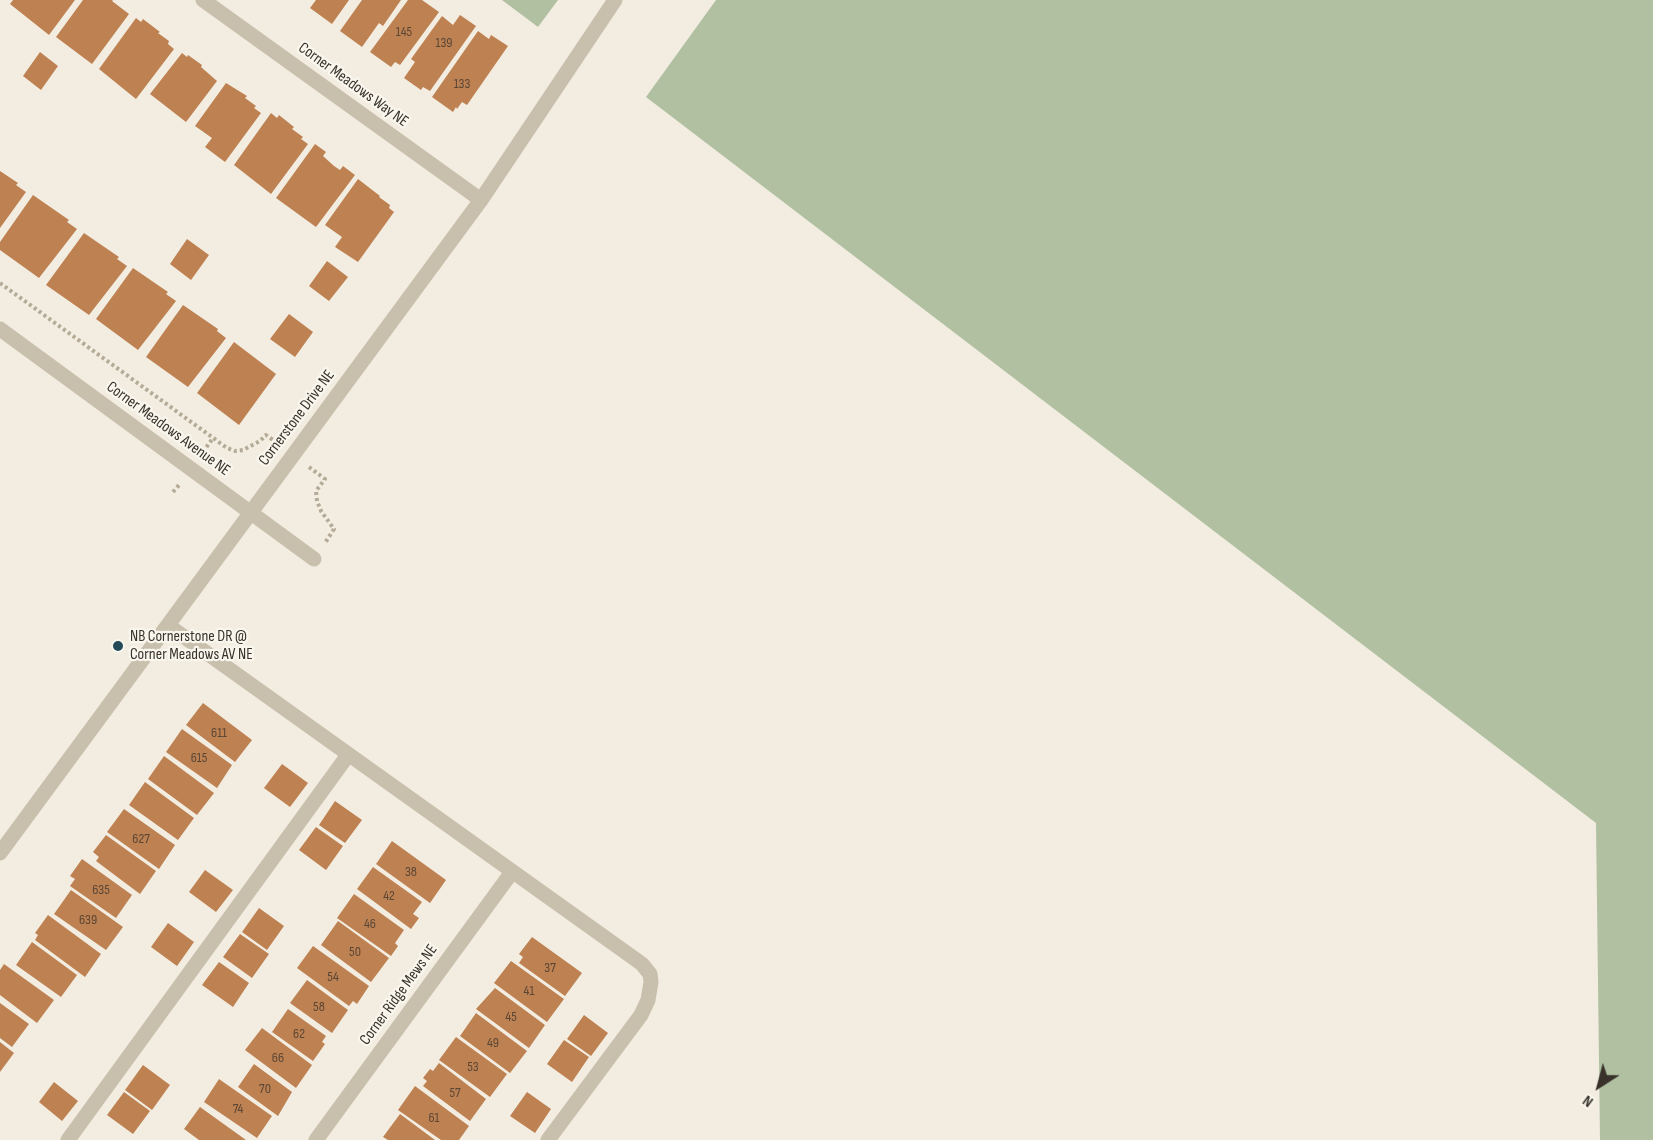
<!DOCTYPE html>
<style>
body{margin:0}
#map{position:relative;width:1653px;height:1140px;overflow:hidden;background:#f2ede0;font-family:"Sofia Sans Condensed",sans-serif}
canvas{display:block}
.north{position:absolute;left:1569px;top:1056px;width:60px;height:60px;-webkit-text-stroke:4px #f9f6ed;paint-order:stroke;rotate:216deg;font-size:16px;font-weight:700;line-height:24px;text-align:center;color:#38322b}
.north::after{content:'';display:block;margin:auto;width:21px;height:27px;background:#38322b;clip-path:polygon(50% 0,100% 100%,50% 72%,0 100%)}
</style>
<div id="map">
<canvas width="1653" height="1140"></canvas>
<div class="north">N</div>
</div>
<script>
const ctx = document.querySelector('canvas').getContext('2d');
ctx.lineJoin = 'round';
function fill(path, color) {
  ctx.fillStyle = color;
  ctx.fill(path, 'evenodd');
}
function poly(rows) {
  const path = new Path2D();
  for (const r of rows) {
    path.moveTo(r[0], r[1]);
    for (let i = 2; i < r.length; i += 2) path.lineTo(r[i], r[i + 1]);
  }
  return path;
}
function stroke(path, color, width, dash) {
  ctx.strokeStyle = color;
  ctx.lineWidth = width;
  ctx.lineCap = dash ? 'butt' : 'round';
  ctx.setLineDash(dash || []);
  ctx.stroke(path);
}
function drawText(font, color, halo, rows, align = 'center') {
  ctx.font = font + ' "Sofia Sans Condensed",sans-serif';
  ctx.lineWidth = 4.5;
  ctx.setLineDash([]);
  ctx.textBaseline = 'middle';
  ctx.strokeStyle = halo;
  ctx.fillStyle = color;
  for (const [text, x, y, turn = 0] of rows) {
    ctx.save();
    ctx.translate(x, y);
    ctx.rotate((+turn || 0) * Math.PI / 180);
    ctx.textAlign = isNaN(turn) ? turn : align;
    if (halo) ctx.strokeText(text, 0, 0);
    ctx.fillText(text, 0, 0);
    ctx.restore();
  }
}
fill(poly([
 [502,0,558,0,538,27],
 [716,0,1653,0,1653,1140,1600,1140,1596,823,646,97]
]), '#b0c0a1');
fill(poly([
 [13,0,75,0,49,35,10,4],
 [83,0,113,0,112,1,129,14,92,64,56,37],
 [316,0,349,0,332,24,310,8],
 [362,0,401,0,383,26,379,23,362,47,340,31],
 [408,0,422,0,439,12,400,65,395,62,391,67,370,52],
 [460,15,476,26,430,91,423,87,421,90,404,78,415,62,411,59,442,16,453,25],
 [136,18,141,22,143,19,160,32,158,33,169,41,168,44,174,49,136,99,99,69],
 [478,31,489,39,491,35,508,46,467,105,462,102,457,109,456,107,453,112,432,97],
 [40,52,58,66,41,90,23,76],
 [182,53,187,57,188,55,202,65,201,67,217,81,186,122,150,94],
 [226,83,247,96,245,98,256,106,254,108,261,113,225,162,205,147,212,138,195,126],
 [271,113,277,118,279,115,294,127,292,129,303,137,301,139,308,144,271,194,234,165],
 [315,144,326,152,323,156,334,166,340,170,343,166,355,175,316,227,276,198],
 [0,171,18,183,16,185,26,192,0,228],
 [358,179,380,196,379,197,390,205,389,208,394,212,358,262,335,247,342,237,325,225],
 [33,195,69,220,67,222,77,229,39,278,0,250,0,242],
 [84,233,119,257,117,259,127,266,89,315,46,285],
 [187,239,209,255,191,280,170,264],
 [327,261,348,277,329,301,309,286],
 [133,268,168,292,166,294,176,301,138,350,96,319],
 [183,305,218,329,217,331,226,338,188,387,146,357],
 [289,314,313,332,295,357,270,339],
 [234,342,276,374,239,425,197,393],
 [203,703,252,740,235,762,186,725],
 [182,729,232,765,217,788,166,752],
 [164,756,214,793,197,815,148,779],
 [282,764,308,783,290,807,264,788],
 [145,782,194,818,178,840,129,805],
 [335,801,362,820,345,843,319,825],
 [124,809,175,845,159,869,107,832],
 [316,827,343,846,326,870,299,850],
 [106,835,156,871,140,894,96,861,99,857,93,852],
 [392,841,446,880,430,903,376,864],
 [82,859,132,895,116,918,70,886,75,879,70,876],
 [373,867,422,902,413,914,419,918,411,929,357,889],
 [205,870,233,890,216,912,189,892],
 [71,890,123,927,106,950,54,914],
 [354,894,404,930,395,943,398,946,391,956,337,918],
 [259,908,284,926,267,950,242,932],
 [48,915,101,954,85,977,35,940,38,935,35,933],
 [338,921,389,958,371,982,321,945],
 [168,923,194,942,177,966,151,947],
 [240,934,269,954,252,978,223,957],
 [532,937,582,973,565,996,519,963,523,957,519,954],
 [32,942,77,975,61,997,16,965],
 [313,946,369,986,357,1004,353,1001,349,1006,297,968],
 [511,961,564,999,547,1022,494,983],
 [219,962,249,983,233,1007,202,985],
 [4,964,54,1000,37,1023,0,995,0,970],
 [307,980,348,1010,332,1033,290,1003],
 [495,988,545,1025,529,1048,476,1009],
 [0,1003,29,1024,12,1047,0,1038],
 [288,1009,326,1036,322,1042,325,1044,313,1061,272,1032],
 [476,1013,527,1051,510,1073,460,1036],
 [584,1015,608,1033,591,1056,567,1039],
 [262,1028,312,1065,296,1088,245,1050],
 [456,1037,507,1074,490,1097,439,1060],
 [564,1040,589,1057,572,1082,547,1064],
 [0,1042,14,1053,0,1072],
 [439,1063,486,1099,470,1121,423,1086,427,1081,423,1078,430,1069,433,1071],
 [254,1064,292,1092,278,1116,238,1087],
 [143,1065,170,1085,152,1110,125,1090],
 [219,1079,272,1116,257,1138,204,1102],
 [54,1082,78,1101,62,1121,39,1102],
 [415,1086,469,1126,459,1140,441,1140,398,1110],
 [124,1092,150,1111,133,1134,107,1115],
 [527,1092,551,1109,535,1133,510,1116],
 [200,1107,246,1140,199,1140,184,1129],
 [400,1114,435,1140,388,1140,383,1137]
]), '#be8152');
stroke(poly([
 [0,283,227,448,235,451,243,450,260,441,266,435,277,443],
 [203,452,213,438],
 [309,467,325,479,316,491,317,501,321,511,334,529,325,543],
 [173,492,179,485]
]), '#b5aa97', 4, [3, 3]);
stroke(poly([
 [169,626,642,964,650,974,651,982,648,1000,641,1015,548,1140],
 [68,1140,348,755]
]), '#c9bfad', 15);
stroke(poly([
 [203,0,481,200],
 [0,329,314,559],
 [0,853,481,200,615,0],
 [316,1140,512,872]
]), '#c9bfad', 15);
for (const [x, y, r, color] of [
 [118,646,6,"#234a57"]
]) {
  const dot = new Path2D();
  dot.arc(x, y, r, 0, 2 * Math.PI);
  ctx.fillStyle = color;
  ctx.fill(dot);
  stroke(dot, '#f9f6ed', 2);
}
drawText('14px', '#5a4635', null, [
 ["145",404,32],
 ["139",444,43],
 ["133",462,84],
 ["611",219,733],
 ["615",199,758],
 ["627",141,839],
 ["38",411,872],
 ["635",101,890],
 ["42",389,896],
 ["639",88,920],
 ["46",370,924],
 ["50",355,952],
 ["37",550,968],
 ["54",333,977],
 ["41",529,991],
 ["58",319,1007],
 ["45",511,1017],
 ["62",299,1034],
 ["49",493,1043],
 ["66",278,1058],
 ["53",473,1067],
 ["70",265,1089],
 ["57",455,1093],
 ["74",238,1109],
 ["61",434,1118]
]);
drawText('16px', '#38322b', '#f9f6ed', [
 ["Corner Meadows Way NE",353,85,36],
 ["Cornerstone Drive NE",297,418,-53],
 ["Corner Meadows Avenue NE",168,429,36],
 ["Corner Ridge Mews NE",399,995,-54]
]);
drawText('16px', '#38322b', '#f9f6ed', [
 ["NB Cornerstone DR @",130,637],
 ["Corner Meadows AV NE",130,655]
], 'left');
</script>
